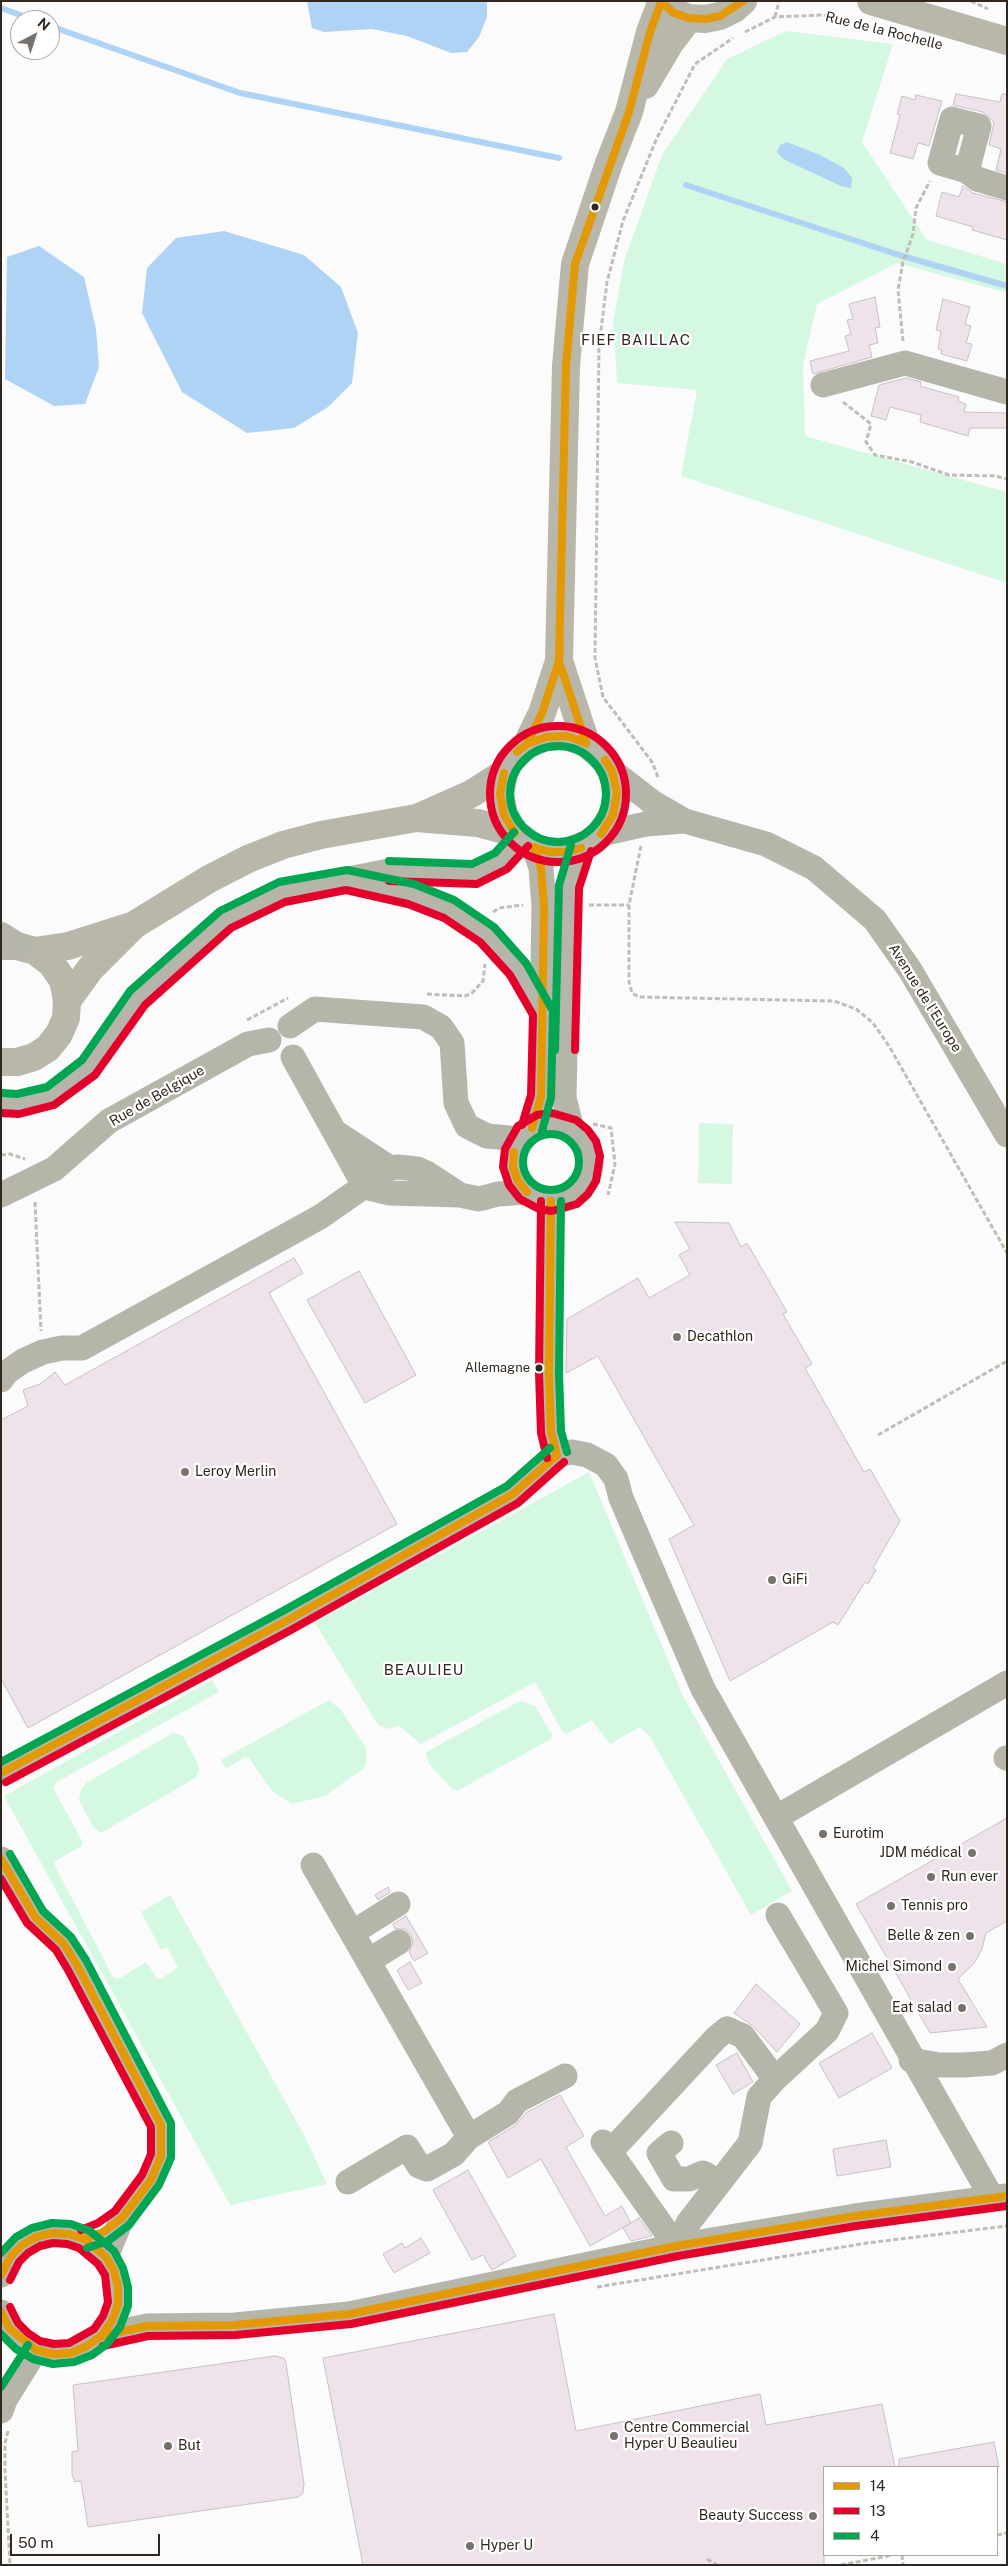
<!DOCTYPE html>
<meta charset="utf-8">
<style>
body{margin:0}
#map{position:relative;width:1008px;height:2566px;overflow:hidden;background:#fbfbfb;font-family:"Public Sans",sans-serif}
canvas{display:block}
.frame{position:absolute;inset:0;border:2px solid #31271f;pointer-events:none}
.legend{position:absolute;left:823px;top:2466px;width:175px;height:90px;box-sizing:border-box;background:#fff;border:1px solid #ada9a5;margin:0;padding:6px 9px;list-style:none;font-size:15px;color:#31271f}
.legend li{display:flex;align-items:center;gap:10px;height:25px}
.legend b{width:25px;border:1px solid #ada9a5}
.north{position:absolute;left:10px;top:10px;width:50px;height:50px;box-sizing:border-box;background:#fff;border:1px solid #ada9a5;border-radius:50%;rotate:40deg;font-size:14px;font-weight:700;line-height:20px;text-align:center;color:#31271f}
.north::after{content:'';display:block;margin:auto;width:18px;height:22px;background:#78716c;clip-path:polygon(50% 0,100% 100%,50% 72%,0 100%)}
.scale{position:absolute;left:10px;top:2534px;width:150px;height:22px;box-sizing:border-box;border:2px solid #31271f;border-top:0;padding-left:6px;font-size:15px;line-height:18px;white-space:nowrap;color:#31271f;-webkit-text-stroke:4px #fff;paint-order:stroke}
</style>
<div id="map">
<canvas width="1008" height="2566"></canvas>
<div class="frame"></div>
<ul class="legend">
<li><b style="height:6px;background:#e39903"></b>14</li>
<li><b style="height:6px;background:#e4002b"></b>13</li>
<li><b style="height:6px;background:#00a651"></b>4</li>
</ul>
<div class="north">N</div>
<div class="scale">50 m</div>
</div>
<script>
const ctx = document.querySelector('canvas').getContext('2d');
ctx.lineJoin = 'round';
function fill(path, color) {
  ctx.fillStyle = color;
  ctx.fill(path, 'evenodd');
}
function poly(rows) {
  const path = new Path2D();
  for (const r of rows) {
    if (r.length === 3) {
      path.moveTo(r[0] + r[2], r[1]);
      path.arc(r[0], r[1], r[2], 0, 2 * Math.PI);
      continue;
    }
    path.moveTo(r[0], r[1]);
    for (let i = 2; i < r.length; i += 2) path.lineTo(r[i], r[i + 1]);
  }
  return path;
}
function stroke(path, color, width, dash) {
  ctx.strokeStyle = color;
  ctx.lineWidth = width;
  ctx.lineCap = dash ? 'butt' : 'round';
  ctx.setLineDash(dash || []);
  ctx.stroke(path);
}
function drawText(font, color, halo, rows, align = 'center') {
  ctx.font = font + ' "Public Sans",sans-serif';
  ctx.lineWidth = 4.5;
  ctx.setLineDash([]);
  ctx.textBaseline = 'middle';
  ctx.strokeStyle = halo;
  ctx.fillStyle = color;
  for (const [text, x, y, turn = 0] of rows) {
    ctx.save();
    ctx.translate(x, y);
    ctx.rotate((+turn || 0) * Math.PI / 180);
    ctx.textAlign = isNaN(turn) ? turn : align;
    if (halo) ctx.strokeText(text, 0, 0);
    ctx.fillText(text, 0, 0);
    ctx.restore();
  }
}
fill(poly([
 [786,31,893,44,862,142,927,240,1007,264,1007,293,897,263,817,304,803,365,805,436,1007,492,1007,583,681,476,697,390,617,383,613,322,625,258,662,155,727,59],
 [699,1123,733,1124,732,1184,698,1183],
 [589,1472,683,1696,792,1891,751,1915,649,1735,640,1727,610,1744,592,1720,566,1734,562,1731,535,1682,421,1744,399,1726,388,1729,378,1725,315,1623],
 [212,1680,219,1692,55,1783,53,1788,82,1841,82,1846,55,1861,55,1866,113,1977,118,1979,146,1962,157,1978,161,1979,178,1967,167,1947,161,1950,141,1912,170,1895,303,2133,327,2184,230,2205,4,1796],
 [329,1700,341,1710,366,1748,366,1762,364,1768,325,1796,292,1804,272,1791,249,1758,245,1757,226,1769,221,1760],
 [520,1701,535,1706,552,1735,551,1739,459,1790,453,1790,429,1764,426,1752],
 [173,1733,183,1736,198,1764,199,1771,195,1778,101,1833,94,1828,79,1800,81,1790,86,1783]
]), '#d5f8e2');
fill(poly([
 [307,1,487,1,487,17,479,37,467,52,451,53,407,36,372,29,324,32,312,28],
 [787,142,820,155,844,168,852,178,851,188,841,186,783,159,777,152,780,145],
 [224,231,304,255,341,287,358,333,352,383,328,407,294,428,247,433,182,392,142,313,147,268,176,238],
 [39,246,84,277,96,329,99,367,85,404,54,406,5,379,7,257]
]), '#afd3f5');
stroke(poly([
 [1,8,34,20],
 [50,26,240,93,559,158],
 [686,185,899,255,1007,286]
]), '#afd3f5', 6);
const building = poly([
 [956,94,1000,102,1002,94,1007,94,1007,173,996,170,1001,149,989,145,994,122,983,112,953,105,956,94],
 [916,95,942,101,929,146,918,143,913,159,890,153,900,115,897,114,902,96,915,100,916,95],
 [963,186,973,193,1007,202,1007,240,972,230,973,227,936,216,942,192,959,197,963,186],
 [875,297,880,327,875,328,878,343,869,345,872,357,813,374,810,361,849,351,845,336,851,334,847,320,853,319,849,304,875,297],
 [943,299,970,307,965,324,971,326,966,343,972,344,967,361,941,354,942,350,938,349,941,331,936,330,943,299],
 [906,378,921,382,920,386,959,397,958,401,966,404,964,412,1007,413,1007,428,970,428,968,436,920,422,921,415,890,407,886,420,871,416,879,385,906,378],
 [675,1222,729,1223,741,1247,747,1243,787,1312,783,1314,812,1364,805,1368,864,1472,870,1469,900,1521,873,1568,876,1570,868,1584,865,1582,838,1625,833,1622,730,1681,669,1539,694,1525,598,1356,566,1373,567,1319,638,1278,649,1298,690,1275,679,1255,690,1249,675,1222],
 [294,1258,303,1273,269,1293,397,1524,28,1728,1,1679,1,1420,28,1406,23,1390,40,1384,55,1372,65,1385,294,1258],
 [359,1271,416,1375,365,1403,307,1300,359,1271],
 [1007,1818,1007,1921,986,1933,982,1949,975,1962,958,1979,987,2027,930,2033,856,1904,1007,1818],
 [388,1887,390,1892,378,1900,375,1895,388,1887],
 [406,1916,428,1953,414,1961,409,1952,413,1942,411,1935,405,1929,395,1929,393,1924,406,1916],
 [410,1962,422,1983,408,1990,397,1970,410,1962],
 [756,1984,800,2024,777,2052,754,2027,734,2013,756,1984],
 [872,2033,892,2068,839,2098,819,2063,872,2033],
 [737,2053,753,2082,733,2094,716,2065,737,2053],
 [560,2095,584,2136,566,2147,605,2216,622,2206,631,2223,590,2246,541,2159,508,2178,488,2142,516,2125,527,2112,560,2095],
 [886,2140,891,2167,837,2176,833,2149,886,2140],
 [468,2170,516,2256,492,2270,483,2255,472,2260,433,2190,468,2170],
 [639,2218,652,2236,631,2241,623,2228,639,2218],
 [421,2238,430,2253,394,2273,383,2254,402,2243,405,2248,421,2238],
 [554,2314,576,2431,760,2394,766,2425,882,2404,895,2467,824,2467,824,2565,363,2565,323,2358,554,2314],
 [275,2356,284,2358,286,2363,304,2484,303,2493,298,2497,88,2527,81,2481,75,2482,72,2475,72,2452,78,2451,73,2385,275,2356],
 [994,2442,999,2467,899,2467,899,2459,994,2442]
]);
fill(building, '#efe3eb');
stroke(building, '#c6c1c4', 1);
stroke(poly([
 [971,1,988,9],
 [775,17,779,1],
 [745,32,775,17,822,15,864,25],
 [903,341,898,290,903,262,913,234,916,208,930,181],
 [843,402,871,424,866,442,875,455,912,462,949,475,996,476,1007,479],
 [658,777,652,762,603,697,595,658,599,346,607,282,623,221,656,140,695,64,733,38],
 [641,846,629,905,629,982,632,993,639,997,834,1001,856,1009,873,1023,889,1046,1007,1253],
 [589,905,629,905],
 [493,912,499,908,523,905],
 [427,994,465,996,472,993,483,981,485,964],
 [247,1020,288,998],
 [593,1124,611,1128,615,1164,608,1195],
 [1,1155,10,1154,25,1159],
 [35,1202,41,1331],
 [878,1435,1007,1361],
 [597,2287,867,2243,1007,2226],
 [8,2431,5,2443,5,2471,10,2565],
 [997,2535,1007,2533],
 [902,2555,903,2565],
 [707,2559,717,2565],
 [841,2565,893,2555]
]), '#bfbdb5', 3, [5, 2.5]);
stroke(poly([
 [967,171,979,126,952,119,940,163,967,171,977,179,1007,188],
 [823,385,905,363,1007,392],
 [612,771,652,802,685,821,766,844,814,868,875,920,910,970,1007,1135],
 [601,834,646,824,685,821],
 [355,882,411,894,449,909,487,934,518,969,541,1010],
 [290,1026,315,1009,423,1017,441,1027,452,1043,456,1103,467,1126,487,1136,520,1139],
 [293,1057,365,1187,390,1193,460,1195,479,1199,498,1194,527,1192],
 [1,1103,18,1104,51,1096,89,1067,137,998,225,920,282,892,389,871,474,874,501,861,521,839],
 [552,1162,39],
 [532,1128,541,1097,544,906,541,868,534,847],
 [572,1129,564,1098,568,906,573,868,581,848],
 [338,1134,390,1168],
 [1,1195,54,1169,109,1121,248,1044,269,1040],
 [551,1201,549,1373,551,1432,557,1455],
 [1,1380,7,1372,23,1361,43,1352,62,1348,82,1348,320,1217,390,1168,398,1167,417,1169,428,1174,460,1195],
 [557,1455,572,1452,587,1455,606,1465,616,1479,621,1498,703,1689,992,2198],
 [1006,1758,1007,1758],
 [1,1773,286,1621,513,1494,557,1455],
 [777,1817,1007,1683],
 [1,1859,35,1917,64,1944,77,1965,161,2125,161,2156,151,2180,122,2218,106,2257],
 [313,1865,469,2137],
 [352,1933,398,1904],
 [368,1961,399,1942],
 [911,2060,939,2065,964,2065,992,2063,1007,2055],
 [603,2142,676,2246,689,2222,750,2143,759,2097,775,2079,827,2031,836,2013,778,1915],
 [671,2143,659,2153,674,2179,689,2179,703,2173,719,2182],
 [610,2152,716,2038,727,2029,743,2036,775,2079],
 [348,2182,407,2147,419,2166,427,2169,454,2154,469,2137,508,2113,517,2101,565,2076],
 [1,2275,11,2256,22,2245,36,2237,52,2233,69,2234,84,2239,106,2257,114,2271,118,2287,118,2304,112,2321,101,2336,87,2346,71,2353,53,2354,36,2350,22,2341,10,2329,1,2312],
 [101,2336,147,2326,235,2325,349,2314,676,2246,855,2216,1007,2196],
 [1,2411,5,2400,36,2350]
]), '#b6b5a9', 25);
stroke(poly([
 [871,1,1007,41],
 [673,12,689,18,705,19,720,16,734,9,743,1],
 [645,85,670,43,689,18],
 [559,661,586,743],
 [527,744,546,737,567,736,586,743,605,760,612,771,617,793,613,815,601,834,592,842,566,852,549,852,534,847,515,833,504,815,500,794,504,773,509,762,527,744,542,713,559,661,566,366,575,264,609,163,629,112,650,32,661,3],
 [419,817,471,794,504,773],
 [1,946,17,946,35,951,51,963,63,980,67,1001,66,1018,59,1034,48,1048,34,1057,17,1062,1,1062],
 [35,951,68,946,128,927],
 [67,1001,90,969,134,925,209,879,248,859,283,845,321,835,416,818,478,823,515,833]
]), '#b9b7aa', 28);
stroke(poly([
 [1,936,17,946]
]), '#b6b5ad', 28);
stroke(poly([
 [660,1,674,13,689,18,705,19,720,16,743,1],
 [560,647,559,661,586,743],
 [527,744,542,713,559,661,566,366,575,264,629,112,650,32,661,3],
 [517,752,527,744,546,737,567,736,586,743],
 [504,773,500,794,504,815,515,833],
 [601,834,613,815,617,793,612,771,605,760],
 [534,847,549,852,566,852,581,848],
 [532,1128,541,1097,544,906,541,868,534,847],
 [514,1152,513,1167,518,1181,527,1192],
 [551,1201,549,1373,551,1432,557,1455],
 [1,1773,286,1621,513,1494,557,1455],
 [1,1859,35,1917,64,1944,77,1965,161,2125,161,2156,151,2180,122,2218,103,2232,84,2239],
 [1,2275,11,2256,22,2245,36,2237,52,2233,69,2234,84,2239,106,2257,114,2271,118,2287,118,2304,112,2321,101,2336,87,2346,71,2353,53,2354,36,2350,10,2329,1,2312],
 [101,2336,147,2326,235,2325,349,2314,676,2246,855,2216,1007,2196]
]), '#e39903', 8);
stroke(poly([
 [558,794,68],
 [389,881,477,884,507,869,528,846],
 [575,1050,579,888,591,851],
 [1,1113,19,1114,54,1105,95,1075,145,1005,231,928,285,902,346,890,408,904,444,918,480,942,510,975,533,1015,531,1095,522,1125],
 [587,1129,576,1120,552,1113,537,1115,518,1126,505,1149,503,1167,509,1185,520,1199,539,1209,552,1211,577,1204,588,1194,596,1181,600,1156,596,1141,588,1130],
 [541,1201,539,1373,541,1433,547,1458],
 [6,1782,291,1630,518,1503,564,1462],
 [1,1879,27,1923,56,1950,68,1970,151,2127,151,2154,142,2175,115,2211,98,2223,81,2230],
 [10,2307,18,2323,28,2333,40,2341,54,2344,69,2343,94,2329,103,2316,108,2302,105,2275,98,2264,79,2248,67,2244,53,2243,40,2246,28,2253,19,2262,10,2280],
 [103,2346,148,2336,236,2335,351,2324,678,2256,856,2226,1007,2206]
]), '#e4002b', 8);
stroke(poly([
 [558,794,48],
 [389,861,472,864,495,853,514,832],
 [555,1050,559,885,571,845],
 [2,1093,17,1094,47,1087,82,1060,130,991,220,911,279,882,347,870,414,884,454,900,494,927,526,963,553,1011,551,1098,542,1131],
 [551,1162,28],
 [561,1201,559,1373,561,1431,567,1452],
 [1,1762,281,1612,507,1486,550,1448],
 [10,1854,43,1911,71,1937,86,1960,171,2123,171,2158,159,2185,129,2225,108,2241,87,2248],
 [1,2253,16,2237,32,2228,52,2223,71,2224,90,2231,114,2251,123,2268,128,2287,128,2306,120,2327,107,2344,92,2355,74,2362,53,2364,33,2359,16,2349,1,2334],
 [1,2387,28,2345]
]), '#00a651', 8);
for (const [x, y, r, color] of [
 [595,207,4.5,"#31271f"],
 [677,1337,5,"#78716c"],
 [539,1368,4.5,"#31271f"],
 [185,1472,5,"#78716c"],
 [772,1580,5,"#78716c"],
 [823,1834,5,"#78716c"],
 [972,1853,5,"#78716c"],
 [931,1877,5,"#78716c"],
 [891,1906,5,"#78716c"],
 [970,1936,5,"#78716c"],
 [952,1967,5,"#78716c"],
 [962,2008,5,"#78716c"],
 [614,2436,5,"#78716c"],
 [168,2446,5,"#78716c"],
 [813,2516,5,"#78716c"],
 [470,2546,5,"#78716c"]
]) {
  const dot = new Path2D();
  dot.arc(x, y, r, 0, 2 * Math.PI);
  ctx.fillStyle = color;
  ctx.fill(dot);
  stroke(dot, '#fff', 2);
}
drawText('13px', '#31271f', '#fff', [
 ["Allemagne",530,1368]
], 'right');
drawText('14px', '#31271f', '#fff', [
 ["Rue de la Rochelle",884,31,14],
 ["Avenue de l'Europe",925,998,58],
 ["Rue de Belgique",157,1096,-30]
]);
drawText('14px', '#31271f', '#fff', [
 ["Decathlon",687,1337],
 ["Leroy Merlin",195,1472],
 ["GiFi",782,1580],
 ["Eurotim",833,1834],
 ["JDM médical",962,1853,"right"],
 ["Run ever",941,1877],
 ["Tennis pro",901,1906],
 ["Belle & zen",960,1936,"right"],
 ["Michel Simond",942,1967,"right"],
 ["Eat salad",952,2008,"right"],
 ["Centre Commercial",624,2428],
 ["Hyper U Beaulieu",624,2444],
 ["But",178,2446],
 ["Beauty Success",803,2516,"right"],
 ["Hyper U",480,2546]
], 'left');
ctx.letterSpacing = '1px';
drawText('15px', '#31271f', '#fff', [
 ["FIEF BAILLAC",636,340],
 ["BEAULIEU",424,1670]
]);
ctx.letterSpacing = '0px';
</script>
